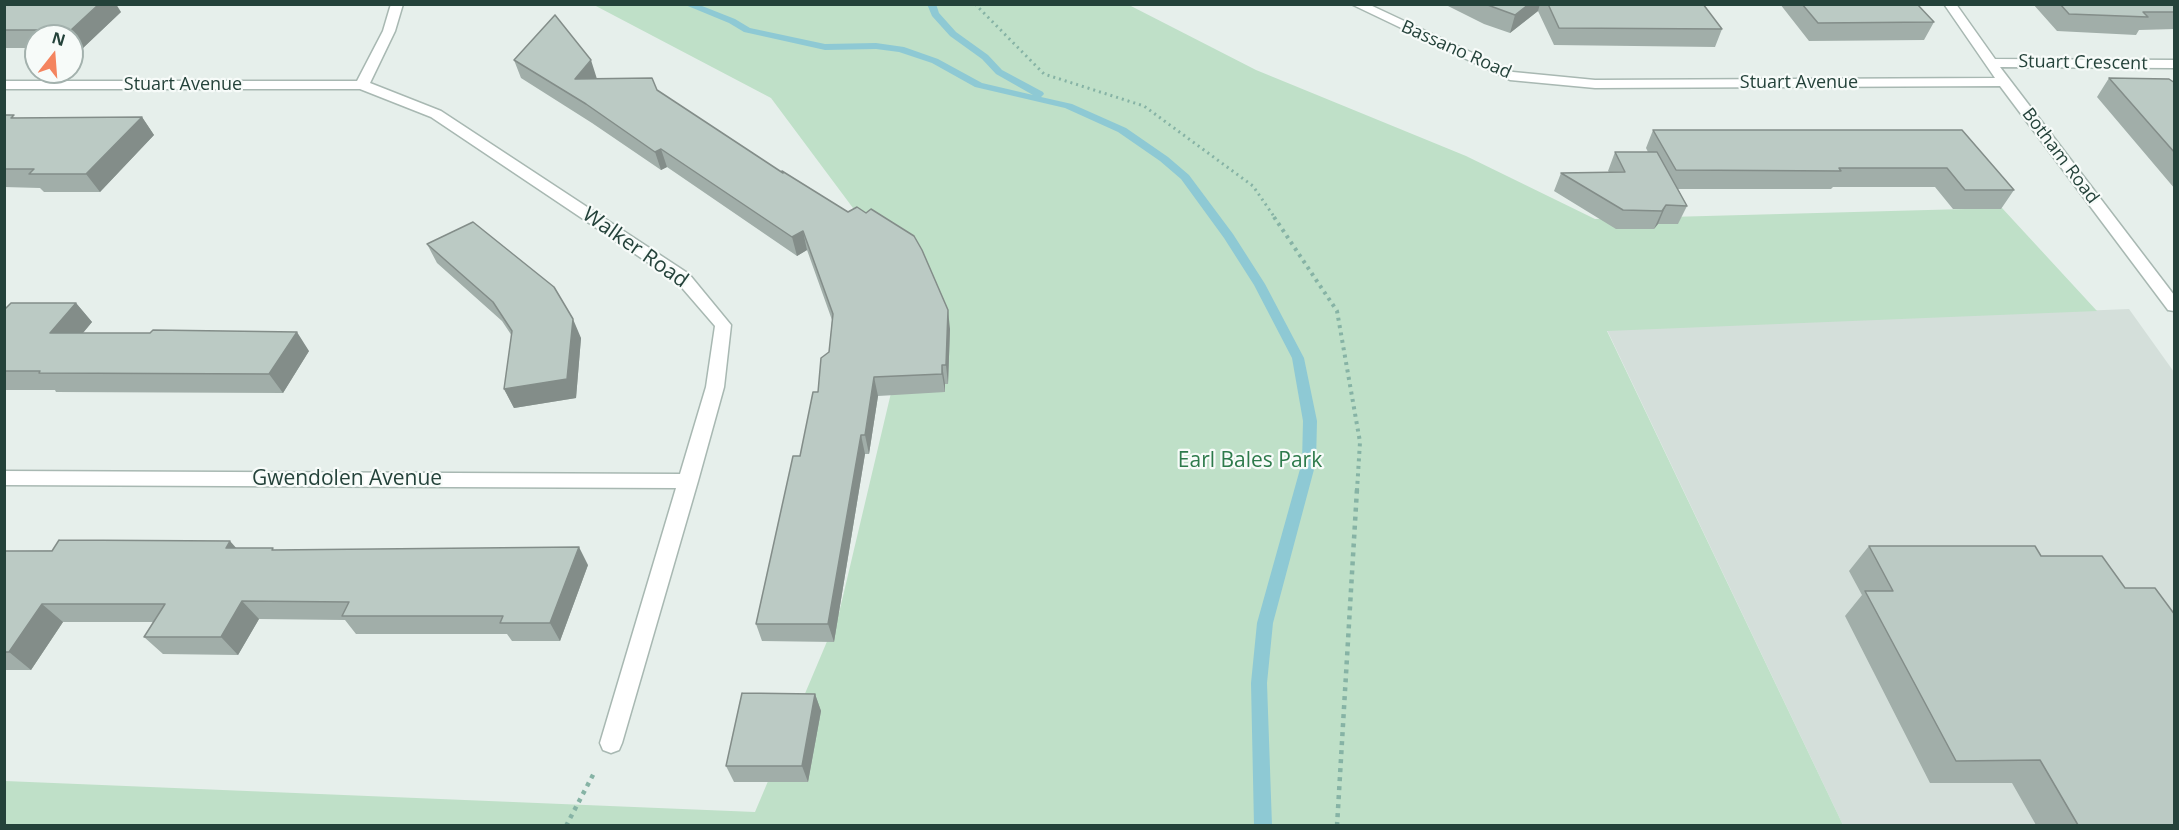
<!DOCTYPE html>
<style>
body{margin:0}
#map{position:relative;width:2179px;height:830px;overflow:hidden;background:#e6efeb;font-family:"Open Sans",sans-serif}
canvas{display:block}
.frame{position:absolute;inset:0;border:6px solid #24423a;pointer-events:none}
.north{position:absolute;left:24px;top:24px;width:60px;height:60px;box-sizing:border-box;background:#f7fbf9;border:2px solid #a3b1ad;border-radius:50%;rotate:17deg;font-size:16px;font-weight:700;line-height:24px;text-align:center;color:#24423a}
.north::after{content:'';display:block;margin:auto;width:21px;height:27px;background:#f4845f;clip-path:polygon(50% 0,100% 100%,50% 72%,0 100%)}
</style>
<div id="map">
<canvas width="2179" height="830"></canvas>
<div class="frame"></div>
<div class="north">N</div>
</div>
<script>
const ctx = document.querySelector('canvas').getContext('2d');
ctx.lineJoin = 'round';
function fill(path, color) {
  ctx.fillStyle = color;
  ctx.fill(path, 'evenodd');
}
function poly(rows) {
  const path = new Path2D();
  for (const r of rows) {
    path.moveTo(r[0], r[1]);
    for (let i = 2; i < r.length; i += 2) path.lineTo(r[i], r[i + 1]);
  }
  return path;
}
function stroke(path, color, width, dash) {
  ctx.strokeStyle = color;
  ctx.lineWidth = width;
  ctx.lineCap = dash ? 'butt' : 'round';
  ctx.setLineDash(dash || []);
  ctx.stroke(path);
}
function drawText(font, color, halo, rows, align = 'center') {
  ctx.font = font + ' "Open Sans",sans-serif';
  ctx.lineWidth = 4.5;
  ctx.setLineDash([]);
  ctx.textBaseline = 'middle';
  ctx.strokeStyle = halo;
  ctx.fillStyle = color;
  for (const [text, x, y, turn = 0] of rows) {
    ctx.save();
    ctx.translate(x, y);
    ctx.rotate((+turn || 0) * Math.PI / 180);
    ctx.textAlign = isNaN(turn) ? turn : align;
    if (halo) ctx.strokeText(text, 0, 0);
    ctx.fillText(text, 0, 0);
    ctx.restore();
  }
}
fill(poly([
 [2129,309,2174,372,2174,825,1843,825,1607,330]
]), '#d4dfda');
fill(poly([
 [594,5,1129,5,1256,70,1466,156,1595,219,2002,208,2097,311,1607,331,1843,825,5,826,5,781,755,812,839,613,912,304,888,255,771,98]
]), '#bfe0c8');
fill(poly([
 [683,4,697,4,735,19,750,28,825,44,876,43,904,47,938,59,982,83,1033,95,996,74,982,59,950,36,932,16,927,4,936,4,939,13,956,32,988,55,1002,70,1043,92,1044,94,1041,97,1072,104,1126,128,1168,157,1189,175,1233,234,1265,284,1304,358,1317,421,1316,462,1273,623,1267,683,1272,826,1254,826,1251,683,1257,623,1302,462,1303,421,1292,358,1254,285,1224,238,1181,179,1160,161,1118,132,1065,108,975,87,932,63,899,52,876,49,825,50,744,32,729,23,683,4]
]), '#8ec9d4');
const street = poly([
 [391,4,403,4,395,31,370,83,441,111,689,274,731,325,724,387,698,481,622,743,619,750,611,753,603,750,600,743,676,488,4,485,4,471,680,474,706,387,715,326,677,282,431,117,360,89,4,89,4,81,357,81,383,31,391,4],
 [1351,4,1368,4,1513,72,1595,80,1995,78,1944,4,1956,4,1995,59,2174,60,2174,68,2000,67,2174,295,2174,311,2168,310,2000,86,1595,88,1510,80,1351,4]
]);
stroke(street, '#a8b8b2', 3);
stroke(poly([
 [975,4,1044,74,1144,106,1253,186,1275,218]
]), '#86b3a5', 3, [2, 4]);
stroke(poly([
 [1274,217,1337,311,1360,442,1357,490]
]), '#86b3a5', 4, [3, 4.5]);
stroke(poly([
 [566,826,594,773],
 [1337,826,1357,489]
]), '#86b3a5', 4.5, [4, 5]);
fill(street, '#fff');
fill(poly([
 [4,4,121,12,83,48,72,48,72,36,36,36,36,48,4,48],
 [1444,4,1703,4,1722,29,1715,47,1554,45,1538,11,1510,33,1484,24],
 [1780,4,1917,4,1934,22,1924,40,1809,41],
 [2033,4,2175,4,2175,29,2139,30,2136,35,2057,31],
 [514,60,597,79,657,90,950,329,948,384,945,384,945,392,878,396,869,454,865,454,834,642,762,641,756,624,800,456,829,352,832,320,807,250,797,256,667,167,661,170,592,123,521,78],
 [2109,78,2175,83,2175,189,2097,97],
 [4,115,16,118,142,117,154,135,100,192,44,192,40,188,4,187],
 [1653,130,1962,130,2014,190,2001,209,1953,209,1935,187,1833,187,1831,189,1678,189,1687,206,1678,224,1658,224,1654,229,1616,229,1554,191,1561,173,1609,172,1608,171,1615,152,1648,152,1646,148],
 [427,244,581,338,576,398,514,408,504,389,512,336,502,321,437,263],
 [76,303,92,322,83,333,309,351,283,393,56,392,55,390,4,390,4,310],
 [1869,546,2175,825,2036,825,2012,783,1930,783,1845,616,1862,595,1849,571],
 [236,548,276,550,588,565,560,641,512,641,507,634,356,634,345,620,259,619,238,655,163,654,144,637,153,622,63,622,31,670,4,670,4,551],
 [815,694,821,711,808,782,734,782,726,766]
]), '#a1aea9');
fill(poly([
 [99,4,116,4,121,12,83,48,71,30],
 [1529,4,1540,4,1538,11,1510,33,1515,15],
 [591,60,597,79,575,79],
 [142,117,154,135,100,192,86,174],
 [661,149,667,167,661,170,655,152],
 [1666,205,1658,224,1654,229,1662,211],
 [803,231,807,250,797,256,792,237],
 [76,303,92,322,67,352,50,333],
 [948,310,950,329,948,384,946,365],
 [573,319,581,338,576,398,514,408,504,389],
 [297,332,309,351,283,393,269,374],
 [942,365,945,384,945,392,942,374],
 [874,377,878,396,869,454,865,435],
 [861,435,865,454,834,642,828,624],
 [230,541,246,559,226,548],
 [579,547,588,565,560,641,550,623],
 [242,601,259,619,238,655,221,637],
 [42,604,63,622,31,670,9,652],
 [815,694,821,711,808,782,802,766]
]), '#838d89');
const building = poly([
 [4,4,99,4,71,30,4,30,4,4],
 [1485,4,1529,4,1515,15,1485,4],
 [1548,4,1703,4,1722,29,1559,28,1548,4],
 [1802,4,1917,4,1934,22,1818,23,1802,4],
 [2060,4,2175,4,2175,12,2143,12,2148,17,2069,14,2060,4],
 [555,15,591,60,575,79,652,78,657,90,783,173,782,171,848,212,857,207,866,213,871,209,914,236,922,250,948,310,946,365,942,365,942,374,874,377,865,435,861,435,828,624,756,624,793,456,800,456,813,392,818,392,821,358,829,352,833,314,803,231,792,237,661,149,655,152,586,104,514,60,555,15],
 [2109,78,2169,79,2175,83,2175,153,2109,78],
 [4,115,14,115,11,118,142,117,86,174,29,174,34,169,4,169,4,115],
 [1653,130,1962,130,2014,190,1965,190,1947,168,1839,168,1841,171,1676,170,1653,130],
 [1615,152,1657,152,1687,206,1666,205,1662,211,1623,210,1561,173,1625,172,1615,152],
 [473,222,554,287,573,319,567,379,504,389,512,331,493,302,427,244,473,222],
 [11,303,76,303,50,333,150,333,153,330,297,332,269,374,39,373,40,371,4,371,4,310,11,303],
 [59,540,230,541,226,548,273,548,272,550,579,547,550,623,500,623,503,616,342,616,349,602,242,601,221,637,144,637,165,604,42,604,9,652,4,652,4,551,52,551,59,540],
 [1869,546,2035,546,2041,556,2102,556,2125,588,2155,588,2175,615,2175,825,2078,825,2040,760,1956,761,1865,591,1893,591,1869,546],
 [742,693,815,694,802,766,726,766,742,693]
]);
fill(building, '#bbcac4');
stroke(building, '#838d89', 1.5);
drawText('18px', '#24423a', '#f7fbf9', [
 ["Bassano Road",1456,50,24],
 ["Stuart Crescent",2083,63,1],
 ["Stuart Avenue",1799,83],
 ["Stuart Avenue",183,85],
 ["Botham Road",2060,156,53]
]);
drawText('21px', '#24423a', '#f7fbf9', [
 ["Walker Road",635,248,35],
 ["Gwendolen Avenue",347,479]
]);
drawText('21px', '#2d7a4b', '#f7fbf9', [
 ["Earl Bales Park",1250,461]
]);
</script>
